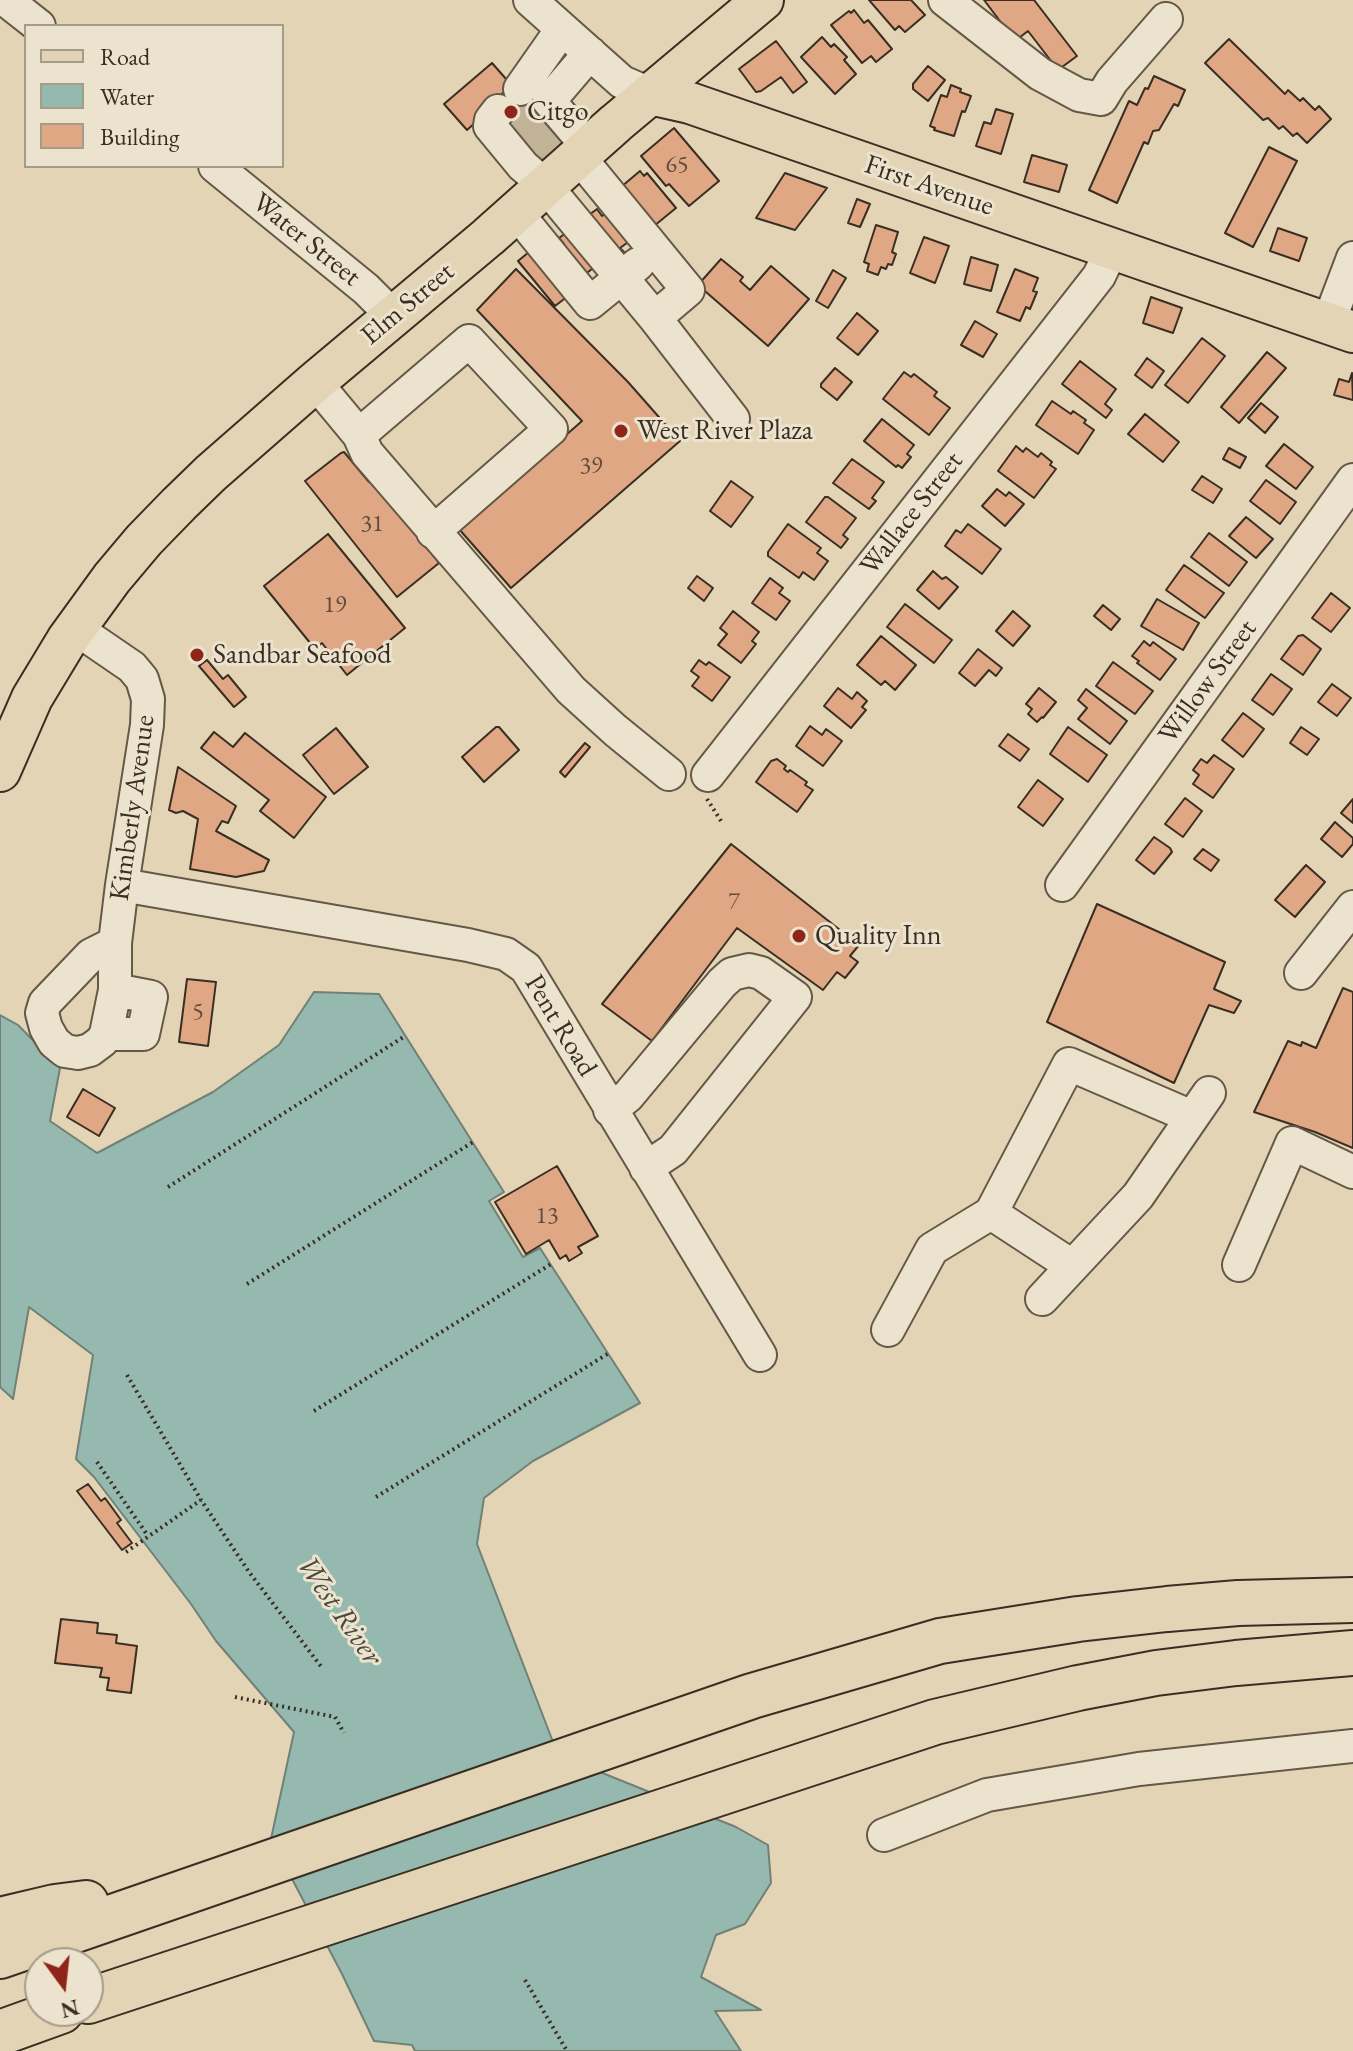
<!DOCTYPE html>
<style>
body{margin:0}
#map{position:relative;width:1353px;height:2051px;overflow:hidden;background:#e2d4b4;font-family:"EB Garamond",serif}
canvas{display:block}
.legend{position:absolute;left:24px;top:24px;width:260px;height:144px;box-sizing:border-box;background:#ece3ce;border:2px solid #a59b8a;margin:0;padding:10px 14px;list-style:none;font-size:24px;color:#3a2e23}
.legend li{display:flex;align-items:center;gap:16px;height:40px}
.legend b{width:40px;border:2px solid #a59b8a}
.north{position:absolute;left:24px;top:1947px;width:80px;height:80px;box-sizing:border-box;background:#ece3ce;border:2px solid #a59b8a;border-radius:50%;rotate:165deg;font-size:22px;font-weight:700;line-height:32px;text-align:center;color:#3a2e23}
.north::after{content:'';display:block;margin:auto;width:28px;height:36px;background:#8f2418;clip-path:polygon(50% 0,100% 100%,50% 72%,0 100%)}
</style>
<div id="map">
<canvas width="1353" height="2051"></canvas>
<ul class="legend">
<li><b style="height:10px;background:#e2d4b4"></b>Road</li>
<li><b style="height:22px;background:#95b8af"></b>Water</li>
<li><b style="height:22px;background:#e0a785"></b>Building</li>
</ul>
<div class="north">N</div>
</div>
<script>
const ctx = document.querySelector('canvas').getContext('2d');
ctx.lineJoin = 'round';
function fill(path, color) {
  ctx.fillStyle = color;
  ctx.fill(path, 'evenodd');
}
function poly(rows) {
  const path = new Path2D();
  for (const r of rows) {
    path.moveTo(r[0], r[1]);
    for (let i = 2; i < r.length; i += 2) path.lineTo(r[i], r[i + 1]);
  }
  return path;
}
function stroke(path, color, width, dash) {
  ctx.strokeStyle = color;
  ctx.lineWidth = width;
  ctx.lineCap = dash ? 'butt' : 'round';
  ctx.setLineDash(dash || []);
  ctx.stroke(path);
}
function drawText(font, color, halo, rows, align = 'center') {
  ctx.font = font + ' "EB Garamond",serif';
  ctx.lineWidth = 6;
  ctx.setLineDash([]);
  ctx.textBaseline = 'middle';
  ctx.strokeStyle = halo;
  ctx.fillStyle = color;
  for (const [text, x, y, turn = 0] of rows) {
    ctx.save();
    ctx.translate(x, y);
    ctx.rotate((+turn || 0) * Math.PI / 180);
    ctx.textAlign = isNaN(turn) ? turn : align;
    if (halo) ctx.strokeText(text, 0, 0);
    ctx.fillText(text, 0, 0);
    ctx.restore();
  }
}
const water = poly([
 [314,992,379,994,504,1192,489,1201,523,1257,540,1248,640,1403,533,1461,484,1498,477,1544,558,1755,736,1827,768,1845,771,1883,745,1924,716,1935,701,1977,761,2010,715,2011,741,2051,415,2051,412,2045,374,2041,342,1974,271,1839,294,1732,216,1641,191,1604,94,1477,76,1459,93,1355,29,1307,13,1399,0,1387,0,1015,18,1025,60,1068,50,1121,97,1153,213,1092,279,1045,314,992]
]);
fill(water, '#95b8af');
stroke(water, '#718177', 2);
const building = poly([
 [869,0,911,0,925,15,905,32,899,26,895,30,869,0],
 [984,0,1034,0,1077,56,1058,70,1028,31,1015,41,984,0],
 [854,10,864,23,868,20,892,49,876,62,871,56,862,63,831,25,849,11,851,13,854,10],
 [822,37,831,47,834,44,847,57,844,60,856,74,835,94,801,57,822,37],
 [1229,39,1285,94,1288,90,1300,101,1303,98,1315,110,1319,106,1331,119,1307,143,1297,133,1293,136,1283,126,1279,129,1268,118,1263,120,1205,63,1229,39],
 [776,41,807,82,793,93,781,77,761,91,756,92,739,69,776,41],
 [492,63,514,88,467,130,444,104,492,63],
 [928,66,945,80,928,101,913,89,913,84,928,66],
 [1154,76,1185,90,1178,106,1174,104,1159,130,1153,131,1148,144,1144,142,1117,203,1089,190,1129,101,1137,105,1145,88,1148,89,1154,76],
 [515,83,558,131,534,152,491,103,515,83],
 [951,85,961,89,960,92,971,96,965,112,962,111,954,136,934,130,935,128,930,126,941,95,947,97,951,85],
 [996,109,1013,114,1001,154,976,146,984,122,991,124,996,109],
 [674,128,719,181,689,206,669,184,666,186,641,156,674,128],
 [1269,147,1297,161,1253,247,1225,233,1269,147],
 [1032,155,1067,165,1059,192,1024,182,1032,155],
 [640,171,644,176,647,173,676,208,654,226,621,187,640,171],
 [785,173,827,188,795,230,756,218,785,173],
 [857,199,870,204,860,227,848,223,857,199],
 [597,209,602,216,609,211,631,240,620,248,625,253,614,262,582,220,597,209],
 [876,225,898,232,892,252,896,254,892,265,888,264,886,269,881,267,878,275,867,271,869,264,864,262,876,225],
 [1278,228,1307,238,1299,261,1270,251,1278,228],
 [570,230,601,262,579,279,561,247,564,244,559,238,570,230],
 [924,237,949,246,935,283,910,273,924,237],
 [535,247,572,293,555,306,518,261,535,247],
 [971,257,998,265,991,291,964,284,971,257],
 [721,259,743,277,740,281,750,290,771,266,809,299,768,346,698,285,721,259],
 [516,269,628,382,680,441,511,588,459,529,582,421,477,310,516,269],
 [1015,269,1038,278,1033,291,1037,292,1030,309,1026,307,1020,321,997,312,1015,269],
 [833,270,846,278,828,308,816,301,833,270],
 [1151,297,1182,308,1173,333,1143,323,1151,297],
 [857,313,878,331,858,355,837,338,857,313],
 [975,321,997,334,983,357,961,345,975,321],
 [1202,338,1225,356,1188,403,1165,385,1202,338],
 [1267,352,1286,368,1239,423,1221,407,1267,352],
 [1147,358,1164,371,1152,388,1135,375,1147,358],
 [1080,361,1116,389,1105,404,1112,410,1106,418,1062,384,1080,361],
 [835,368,852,382,837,400,821,387,821,384,835,368],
 [904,372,911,377,914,374,937,392,934,396,950,408,929,435,883,399,904,372],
 [1352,373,1353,400,1334,395,1339,379,1349,382,1352,373],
 [1052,401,1071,414,1073,411,1086,420,1084,423,1094,430,1078,454,1036,425,1052,401],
 [1261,403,1278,417,1265,433,1248,418,1261,403],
 [1145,414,1179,442,1163,462,1128,434,1145,414],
 [882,419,914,445,907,454,911,457,902,468,898,465,896,467,864,441,882,419],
 [1284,444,1313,467,1296,489,1266,466,1284,444],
 [1016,446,1023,452,1026,448,1038,457,1041,453,1052,462,1050,465,1056,469,1034,498,998,471,1016,446],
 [1229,448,1246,457,1240,468,1223,459,1229,448],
 [344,452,369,482,372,479,439,563,397,597,305,481,341,453,344,452],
 [852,459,884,482,872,498,876,501,869,509,833,483,852,459],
 [1202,476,1222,489,1213,503,1192,490,1202,476],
 [1266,480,1296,502,1280,524,1250,501,1266,480],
 [731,481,753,497,731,527,710,511,731,481],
 [997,489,1006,496,1009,492,1024,504,1005,526,982,506,997,489],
 [825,497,828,497,856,518,843,535,848,539,841,548,806,522,825,497],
 [1246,517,1273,539,1256,558,1229,536,1246,517],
 [788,524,821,548,817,553,828,561,814,580,803,572,799,578,768,556,768,552,788,524],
 [968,524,1001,549,982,574,945,546,956,530,961,533,968,524],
 [1209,533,1247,562,1229,586,1191,557,1209,533],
 [328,534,405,628,347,675,322,643,315,649,264,586,328,534],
 [1184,565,1224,593,1205,618,1166,590,1184,565],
 [933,571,942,579,946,577,958,587,939,609,917,590,933,571],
 [697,576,713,588,704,601,688,588,697,576],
 [770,578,783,588,779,593,790,601,776,620,752,603,770,578],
 [1331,593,1350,608,1331,632,1312,618,1331,593],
 [1157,599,1199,623,1183,650,1141,626,1157,599],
 [905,604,952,640,934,663,887,627,905,604],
 [1103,605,1120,619,1111,630,1094,616,1103,605],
 [733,611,759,632,752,641,756,644,741,663,718,645,727,634,720,628,733,611],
 [1013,611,1030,626,1013,646,996,631,1013,611],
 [1303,635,1321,649,1303,675,1281,659,1298,636,1303,635],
 [881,636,916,665,895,690,885,681,881,685,857,665,881,636],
 [1144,641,1150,646,1153,642,1176,659,1160,680,1137,663,1139,661,1132,656,1144,641],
 [978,649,1002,668,996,676,989,670,975,686,959,673,978,649],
 [207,660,223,679,228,675,246,697,234,707,199,666,207,660],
 [699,660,706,665,709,662,730,677,712,701,692,686,699,677,691,671,699,660],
 [1113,662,1153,691,1135,714,1096,686,1113,662],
 [1271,674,1292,689,1273,715,1252,700,1271,674],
 [1332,684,1351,698,1337,716,1318,702,1332,684],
 [838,688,852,699,857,692,867,701,862,707,866,710,851,728,824,706,838,688],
 [1039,688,1056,702,1043,718,1042,717,1037,722,1028,714,1032,709,1026,704,1039,688],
 [1086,689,1127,721,1110,744,1078,719,1087,708,1078,700,1086,689],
 [1243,713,1264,729,1243,757,1222,740,1243,713],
 [810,726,822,735,826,729,842,741,823,766,796,746,810,726],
 [496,727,499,727,519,750,484,782,462,757,496,727],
 [1068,727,1107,755,1088,782,1050,754,1068,727],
 [1301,727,1319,739,1307,755,1290,743,1301,727],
 [336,728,368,767,334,794,303,755,336,728],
 [214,732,233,747,245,733,326,797,294,838,260,811,269,800,201,748,214,732],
 [1008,734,1029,749,1020,761,999,746,1008,734],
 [585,743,590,747,565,777,560,772,585,743],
 [1214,755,1234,769,1213,798,1193,784,1199,775,1193,770,1201,759,1207,763,1214,755],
 [777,759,786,766,784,769,788,772,790,770,807,782,805,785,813,790,797,812,756,782,771,761,777,759],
 [178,767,236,806,228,823,222,821,216,831,269,860,264,871,236,877,190,869,198,819,183,811,176,813,169,810,178,767],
 [1038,780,1063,799,1043,826,1018,807,1038,780],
 [1185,798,1202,811,1183,837,1165,824,1185,798],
 [1353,799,1353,823,1341,813,1353,799],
 [1335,822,1353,838,1353,844,1342,857,1321,839,1335,822],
 [1154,837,1170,848,1172,852,1154,874,1136,860,1154,837],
 [731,844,859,945,850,956,858,962,845,978,837,972,823,990,737,928,652,1041,602,1004,731,844],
 [1203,849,1219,860,1211,871,1194,859,1203,849],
 [1306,865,1325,882,1295,917,1275,900,1306,865],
 [1097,904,1225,962,1214,989,1241,1001,1234,1013,1209,1005,1174,1083,1047,1022,1097,904],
 [187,979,216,982,208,1046,179,1042,187,979],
 [1343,988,1353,992,1353,1148,1315,1132,1254,1112,1288,1041,1301,1046,1302,1042,1316,1048,1343,988],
 [83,1089,115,1108,99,1136,67,1117,83,1089],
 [557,1166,598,1236,578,1247,582,1253,569,1261,566,1255,560,1259,549,1240,526,1254,495,1202,557,1166],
 [88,1484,101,1501,105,1498,121,1520,117,1523,132,1543,122,1550,77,1491,88,1484],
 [61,1619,98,1623,97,1633,117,1635,116,1643,137,1646,131,1693,107,1690,109,1678,100,1677,102,1668,55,1663,61,1619]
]);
fill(building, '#e0a785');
stroke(building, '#3a2e23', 2);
stroke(poly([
 [517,133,539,111],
 [532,150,556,129]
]), '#c0b397', 32, [32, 16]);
const minor = poly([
 [6,0,39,26],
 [530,0,622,82,650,94],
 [945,0,1040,74,1079,95,1101,99,1112,81,1166,19],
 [520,89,562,29],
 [498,111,491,120,490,126,523,166,545,185,655,318],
 [589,148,549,101,590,53],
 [579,157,688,290,655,318,733,419],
 [215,166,366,289,394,317],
 [516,212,590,303,638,264],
 [1328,324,1353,258],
 [315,382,359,435,367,453,571,690,615,730,669,774],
 [359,435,469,341,551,429,433,532],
 [75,628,132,667,142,679,148,699,147,725,122,885,115,943,115,990,106,1034,102,1041,90,1050,78,1053,65,1051,54,1042,46,1028,42,1013,45,1003,91,955,115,943],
 [708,775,1099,276,1112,249],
 [122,885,468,945,506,954,526,968,760,1355],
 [1062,885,1353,480],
 [1301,973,1353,907],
 [106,1034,143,1034,151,997,115,990],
 [610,1110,628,1096,722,983,732,974,749,970,761,973,795,997,673,1150,646,1168],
 [991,1213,1072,1266],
 [1239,1265,1292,1143,1353,1172],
 [1042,1299,1138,1196,1209,1093],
 [888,1330,932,1249,991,1213,1069,1064,1192,1117],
 [884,1835,987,1795,1139,1769,1353,1746]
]);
const major = poly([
 [650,94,690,103,1353,332],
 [0,771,32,698,67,640,112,578,144,540,179,504,211,473,315,382,488,237,616,123,763,0]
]);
const highway = poly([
 [0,1920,55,1907,86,1903],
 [0,1956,752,1696,940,1641,1078,1619,1167,1609,1238,1603,1353,1600],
 [88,2001,935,1722,1078,1688,1156,1673,1236,1663,1353,1653],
 [0,2033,61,2011]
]);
stroke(minor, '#645847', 36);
stroke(major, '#3a2e23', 44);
stroke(highway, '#3a2e23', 48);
stroke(poly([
 [707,799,723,824],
 [168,1187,405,1036],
 [247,1284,473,1142],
 [127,1375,201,1500,249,1572,323,1669],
 [314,1411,551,1264],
 [97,1462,148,1536],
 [376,1497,609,1353],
 [126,1552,201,1500],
 [235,1697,335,1717,344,1733],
 [525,1980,567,2051]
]), '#3a2e23', 4, [2, 4]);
stroke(minor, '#ece3ce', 32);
stroke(major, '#e2d4b4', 40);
stroke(highway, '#e2d4b4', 44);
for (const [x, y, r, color] of [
 [511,112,8,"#8f2418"],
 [621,431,8,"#8f2418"],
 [197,655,8,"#8f2418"],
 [799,936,8,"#8f2418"]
]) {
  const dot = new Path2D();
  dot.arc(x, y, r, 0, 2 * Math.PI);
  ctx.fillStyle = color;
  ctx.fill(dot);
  stroke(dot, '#ece3ce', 3);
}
drawText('24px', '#644c3c', null, [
 ["65",677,165],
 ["39",591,466],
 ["31",372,524],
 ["19",335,605],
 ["7",734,902],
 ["5",198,1012],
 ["13",547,1216]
]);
drawText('28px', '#3a2e23', '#ece3ce', [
 ["Citgo",527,112],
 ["West River Plaza",637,431],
 ["Sandbar Seafood",213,655],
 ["Quality Inn",815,936]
], 'left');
drawText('28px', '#3a2e23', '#ece3ce', [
 ["First Avenue",929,186,19],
 ["Water Street",306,240,39],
 ["Elm Street",408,304,-40],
 ["Wallace Street",912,514,-52],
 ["Willow Street",1208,682,-54],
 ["Kimberly Avenue",133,808,-82],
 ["Pent Road",560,1026,59]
]);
drawText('italic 30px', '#4c4a3f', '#ece3ce', [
 ["West River",339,1611,55]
]);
</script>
